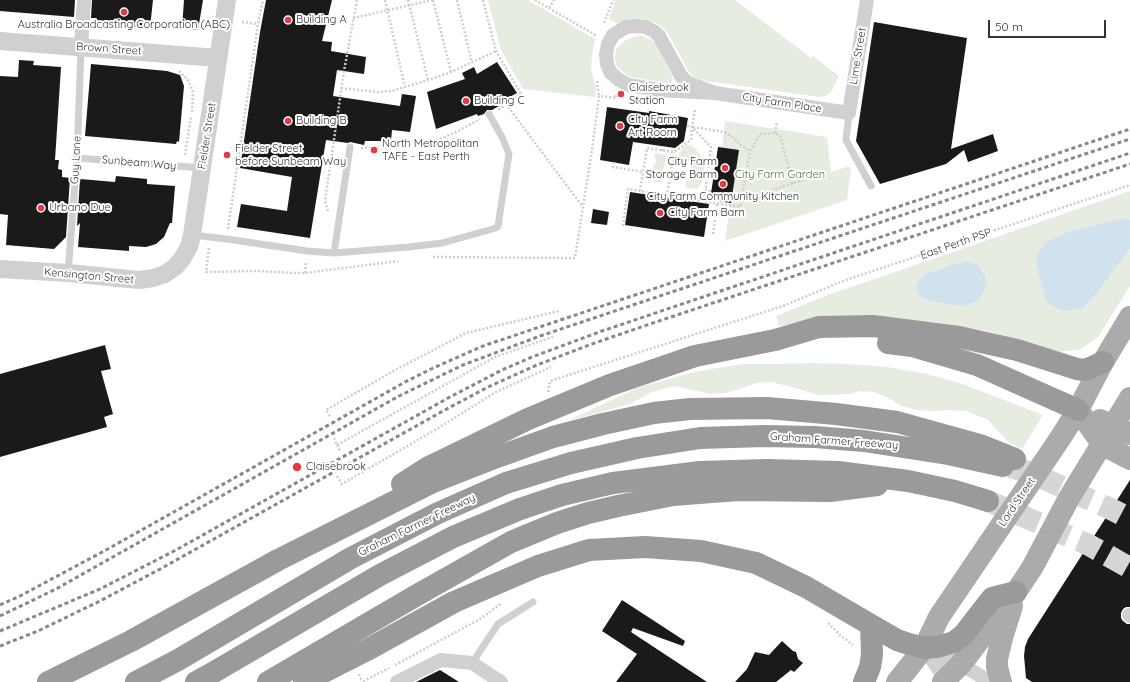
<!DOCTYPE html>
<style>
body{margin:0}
#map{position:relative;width:1130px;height:682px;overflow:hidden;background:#fff;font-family:Quicksand,sans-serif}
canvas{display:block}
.scale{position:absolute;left:988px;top:20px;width:118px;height:18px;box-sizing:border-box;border:2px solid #333;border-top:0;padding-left:5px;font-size:12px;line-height:14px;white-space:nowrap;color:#333;-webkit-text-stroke:3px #fff;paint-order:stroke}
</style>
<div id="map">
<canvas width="1130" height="682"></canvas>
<div class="scale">50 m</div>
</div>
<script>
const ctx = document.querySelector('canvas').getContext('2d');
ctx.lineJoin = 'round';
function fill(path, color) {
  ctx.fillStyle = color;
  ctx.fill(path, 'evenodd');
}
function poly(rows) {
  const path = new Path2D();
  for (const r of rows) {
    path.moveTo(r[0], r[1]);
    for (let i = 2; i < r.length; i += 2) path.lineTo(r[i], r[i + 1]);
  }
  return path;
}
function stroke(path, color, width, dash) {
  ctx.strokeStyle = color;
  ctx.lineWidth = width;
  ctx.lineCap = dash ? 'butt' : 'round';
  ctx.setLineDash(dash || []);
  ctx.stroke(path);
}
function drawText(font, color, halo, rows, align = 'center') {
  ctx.font = font + ' Quicksand,sans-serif';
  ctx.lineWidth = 4;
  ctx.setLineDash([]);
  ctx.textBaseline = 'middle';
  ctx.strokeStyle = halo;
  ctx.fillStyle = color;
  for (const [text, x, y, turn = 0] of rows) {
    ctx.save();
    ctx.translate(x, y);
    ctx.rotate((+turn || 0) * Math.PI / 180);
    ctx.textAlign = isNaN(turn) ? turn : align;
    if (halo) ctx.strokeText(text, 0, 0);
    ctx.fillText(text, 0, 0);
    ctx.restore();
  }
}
fill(poly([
 [488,0,528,0,595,39,592,55,591,70,596,88,595,97,523,89,501,50],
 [615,0,735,0,811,58,813,56,839,76,831,92,826,96,819,97,707,81,699,79,693,76,688,70,668,33,661,26,653,22,644,19,636,19,628,20,618,24,609,19],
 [636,36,642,36,650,39,655,43,672,76,673,79,671,83,668,83,631,77,626,74,617,67,615,58,616,49,626,40],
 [725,121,827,137,831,172,850,166,851,169,847,200,725,241,738,151,722,148],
 [687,145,691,145,695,148,703,159,704,167,704,175,701,184,698,188,692,189,686,187,685,184,688,177,688,171,691,167,692,165,691,162,686,159,679,157,678,155,683,147],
 [657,153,663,154,665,156,666,158,664,167,662,171,661,175,662,179,661,182,655,182,651,175,653,167,656,163,655,157,655,154],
 [1130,191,1130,286,1098,337,1081,349,1060,352,987,331,939,323,877,318,829,319,779,326,776,316,825,296],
 [813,363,848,364,887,367,927,374,960,383,1043,415,1022,449,1007,441,988,420,966,411,950,410,936,411,918,410,902,406,888,398,874,392,860,391,849,394,818,395,788,386,771,382,756,383,743,388,725,393,711,394,674,386,652,392,630,404,586,416,569,420,640,387,694,372,741,364,780,364]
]), '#e6ecdf');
fill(poly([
 [1126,218,1130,220,1130,248,1092,299,1082,308,1066,311,1054,307,1046,300,1036,264,1038,253,1048,241,1070,231],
 [965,261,978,265,986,279,984,291,977,301,962,306,925,300,917,293,916,284,925,274]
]), '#cfe2ee');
fill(poly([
 [0,0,75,0,74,17,0,11],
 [92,0,153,0,150,28,95,24,95,18,91,18],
 [184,0,203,0,198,30,182,28],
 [266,0,332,0,322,41,332,42,331,51,366,57,364,74,337,70,333,96,400,106,402,94,416,96,410,132,392,130,391,141,365,141,364,145,350,142,348,143,326,140,310,238,237,227,241,204,287,211,292,177,240,168,260,32],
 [874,22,967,38,951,149,993,134,998,151,968,162,964,150,946,164,880,184,856,141],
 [19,60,34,61,33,65,61,67,55,160,59,160,58,169,62,170,62,177,70,178,66,237,54,249,6,245,8,215,0,214,0,76,18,77],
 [497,62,517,93,497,104,499,106,492,110,487,110,484,114,478,116,477,114,436,129,427,92,465,79,462,73,474,67,477,74],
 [91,64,167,71,180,75,184,86,179,142,177,141,176,144,85,136],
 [607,107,649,113,649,111,688,118,684,141,675,148,633,142,629,165,600,160],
 [718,147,739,150,731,203,710,200],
 [116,176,147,179,147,184,175,186,172,223,170,223,164,237,156,244,146,247,129,246,129,251,78,247,80,223,77,226,80,179,115,182],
 [630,192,709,204,704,237,625,225],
 [593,209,609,212,607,225,591,223],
 [105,345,111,369,101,371,113,414,104,417,107,427,0,457,0,374],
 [1130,480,1130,607,1126,607,1123,609,1121,613,1121,618,1123,621,1127,624,1130,624,1130,682,1032,682,1026,678,1024,656,1025,647,1028,639],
 [622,600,685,641,683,646,633,628,631,632,707,682,616,682,637,654,602,631],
 [782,641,793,651,796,652,798,659,803,663,794,672,791,670,776,682,735,682,747,669,755,652,769,655],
 [440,670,459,682,416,682]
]), '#1a1a1a');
stroke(poly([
 [1010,467,1029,472,1115,511,1130,519],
 [988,501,1089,545,1130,568]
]), '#d6d6d6', 22, [22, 11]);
stroke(poly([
 [385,0,405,87],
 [408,0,428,80],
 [433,0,451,72],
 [457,0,472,63],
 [483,0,496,51,521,94,498,110],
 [535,0,597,36],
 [549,8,554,0],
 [353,18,433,0],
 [242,22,258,24],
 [604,23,613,0],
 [179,71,188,80,193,92,192,112],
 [597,81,599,96],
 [341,88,377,92,392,91,428,80,451,72,496,51],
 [506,104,582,206],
 [695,110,692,127,711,147,704,202],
 [687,126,692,127,691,140,674,152,647,148,640,191,740,207,750,151,760,134,775,133,780,136,793,184],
 [693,127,724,132,734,138,742,146,750,151],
 [775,133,777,122],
 [361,148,404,147,423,144,440,139,456,132,480,119],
 [662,151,662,146],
 [185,155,191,117],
 [709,160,716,161],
 [614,162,613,167,643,172],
 [705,190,711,191],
 [667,196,674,152],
 [741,200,825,173],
 [328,211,325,201,344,71,357,0],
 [623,226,628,189,640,191],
 [228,229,258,24,263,0],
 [713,234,717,204],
 [209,248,206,272,258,271,294,273,305,273,398,261],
 [433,257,575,258,592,150,599,96,616,98,616,95],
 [305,273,306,262],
 [548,392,550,381,783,306,843,281,1130,185],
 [330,416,326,410,399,368,466,333,559,311],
 [334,438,337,445,495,357,555,336],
 [337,445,340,451],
 [337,476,342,484,435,430,496,392,551,367],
 [828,623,841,636,853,645],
 [395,665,480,619,502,603],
 [359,674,361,679,364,681,389,668]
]), '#cdcdcd', 2.5, [2, 2]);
stroke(poly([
 [849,113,846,140,871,186],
 [77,158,202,168],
 [193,235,234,240,307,251,334,253,409,247,442,243,496,228,498,226,509,154,502,137,489,114],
 [334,253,350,147],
 [68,273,77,158,81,48],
 [472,663,498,624,533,602]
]), '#d0d0d0', 7);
stroke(poly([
 [81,47,84,0],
 [715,93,689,83,685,80,681,76,659,36,655,32,646,27,636,26,626,27,613,35,608,44,606,54,607,64,609,69,611,73,619,80,629,85,659,90,715,93,849,113,867,0],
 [1129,615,1130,616],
 [924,648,946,680,949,682],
 [926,649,961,664,990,682],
 [397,682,441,660,472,663,501,682]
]), '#d0d0d0', 14);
stroke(poly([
 [0,41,218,58],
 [0,269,68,273,139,280,153,278,165,274,175,267,182,259,189,247,192,235,227,0]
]), '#d0d0d0', 18);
stroke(poly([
 [1078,410,1103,445,1130,459],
 [1100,420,1130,434],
 [897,682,924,648,939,617,1059,440,1078,410,1103,362,1130,317],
 [943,682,961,664,1016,592,1032,568,1069,498,1130,398],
 [1001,682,997,667,997,659,1002,638,1012,606]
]), '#ababab', 22);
stroke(poly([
 [888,343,912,346,977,365,1078,410],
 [402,484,427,468,528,419,610,385,695,356,775,340,819,327,873,326,959,337,1017,350,1077,369,1084,370,1090,368,1103,362],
 [48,682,131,641,278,560,433,482,489,460,553,437,603,424,654,413,690,409,767,408,836,414,897,422,980,445,1015,459],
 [136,682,178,660,351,558,438,513,506,483,571,463,637,448,700,438,764,436,815,437,864,441,948,454,1003,466],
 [196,682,214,672,380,575,453,537,520,509,562,495,613,483,700,472,767,470,838,472,908,481,955,491,988,501],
 [268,682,417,595,511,542,557,523,588,513,618,506,673,495,738,490,830,491,877,485],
 [304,682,367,650,454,602,538,566,589,550,645,547,701,551,756,563,806,587,871,625,897,640,906,643,924,648,937,647,954,642,964,634,992,598,1016,592],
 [864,682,870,667,872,655,871,625]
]), '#9a9a9a', 22);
stroke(poly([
 [0,605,20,596,106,550,407,381,431,369,483,346,1130,129],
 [0,616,56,589,399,396,463,365,540,336,1130,139],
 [0,631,100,589,176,550,450,397,504,369,532,357,602,331,1130,153],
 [0,646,38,631,100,601,162,568,443,411,488,387,537,365,589,345,644,326,1130,164]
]), '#888', 3, [4, 3]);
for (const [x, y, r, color] of [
 [124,12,4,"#e63946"],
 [288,20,4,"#e63946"],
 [621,94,4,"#e63946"],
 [466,101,4,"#e63946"],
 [288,121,4,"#e63946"],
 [620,126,4,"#e63946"],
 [374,150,4,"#e63946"],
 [227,155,4,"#e63946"],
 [725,168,4,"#e63946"],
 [723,184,4,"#e63946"],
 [41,208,4,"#e63946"],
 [660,213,4,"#e63946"],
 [297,467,5,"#e63946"]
]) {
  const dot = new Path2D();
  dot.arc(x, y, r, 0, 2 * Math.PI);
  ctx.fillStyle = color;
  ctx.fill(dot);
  stroke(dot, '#fff', 1.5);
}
drawText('11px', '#333', '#fff', [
 ["Building A",296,20],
 ["Australia Broadcasting Corporation (ABC)",124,25,"center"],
 ["Claisebrook",629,88],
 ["Station",629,101],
 ["Building C",474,101],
 ["City Farm",628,120],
 ["Art Room",628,133],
 ["Building B",296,121],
 ["North Metropolitan",382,144],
 ["TAFE - East Perth",382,157],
 ["Fielder Street",235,149],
 ["before Sunbeam Way",235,162],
 ["City Farm",717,162,"right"],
 ["Storage Barm",717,175,"right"],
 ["City Farm Community Kitchen",723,197,"center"],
 ["Urbano Due",49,208],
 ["City Farm Barn",668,213],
 ["Claisebrook",306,467]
], 'left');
drawText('11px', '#333', '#fff', [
 ["Brown Street",109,49,4],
 ["Lime Street",858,56,-81],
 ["City Farm Place",782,103,9],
 ["Fielder Street",207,136,-81],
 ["Guy Lane",76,160,-87],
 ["Sunbeam Way",139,163,5],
 ["East Perth PSP",956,244,-19],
 ["Kensington Street",89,276,5],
 ["Graham Farmer Freeway",834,441,4],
 ["Lord Street",1017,502,-56],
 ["Graham Farmer Freeway",417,525,-26]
]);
drawText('11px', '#56703f', '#fff', [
 ["City Farm Garden",780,175]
]);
</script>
